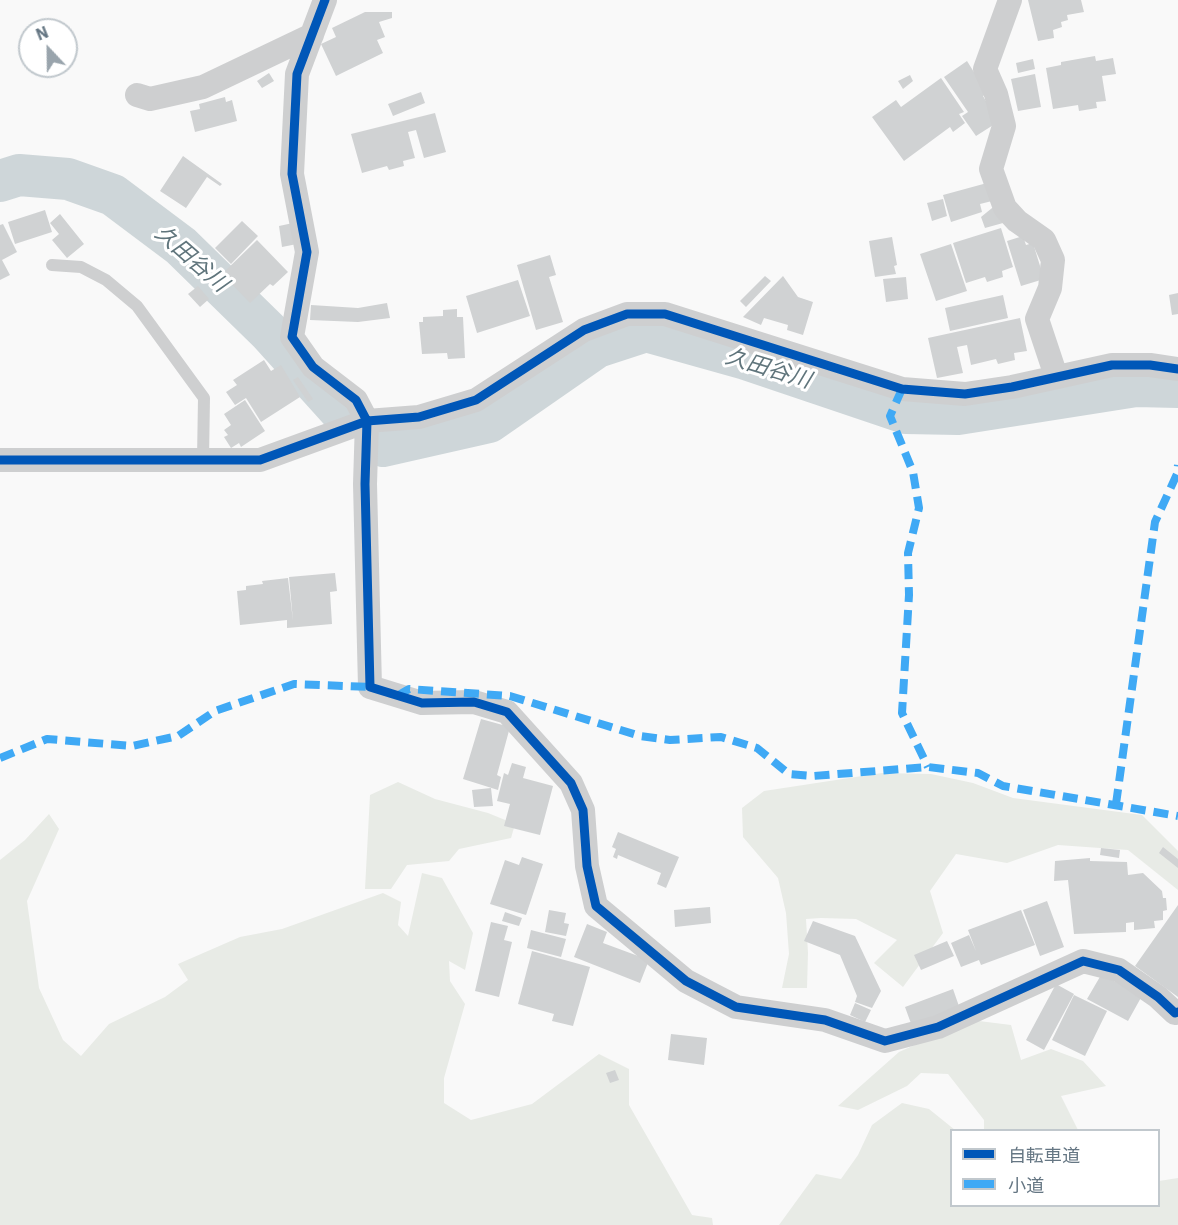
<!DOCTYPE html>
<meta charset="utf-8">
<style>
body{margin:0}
#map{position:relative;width:1178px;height:1225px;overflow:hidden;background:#f9f9f9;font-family:"IBM Plex Sans","Noto Sans JP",sans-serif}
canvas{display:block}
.legend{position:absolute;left:950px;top:1129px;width:210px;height:78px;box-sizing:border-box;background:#fff;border:2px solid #c1c8cd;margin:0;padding:8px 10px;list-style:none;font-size:18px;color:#657683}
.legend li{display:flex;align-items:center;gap:12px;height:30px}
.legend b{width:30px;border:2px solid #c1c8cd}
.north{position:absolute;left:18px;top:18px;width:60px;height:60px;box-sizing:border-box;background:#fff;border:2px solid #c1c8cd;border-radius:50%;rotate:338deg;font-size:16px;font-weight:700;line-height:24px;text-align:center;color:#657683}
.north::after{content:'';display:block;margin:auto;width:21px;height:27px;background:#99a4ac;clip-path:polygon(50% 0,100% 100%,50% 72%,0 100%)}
</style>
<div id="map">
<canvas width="1178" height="1225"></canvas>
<ul class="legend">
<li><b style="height:8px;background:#0057b8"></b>自転車道</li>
<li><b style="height:8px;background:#3fa9f5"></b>小道</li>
</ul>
<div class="north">N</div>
</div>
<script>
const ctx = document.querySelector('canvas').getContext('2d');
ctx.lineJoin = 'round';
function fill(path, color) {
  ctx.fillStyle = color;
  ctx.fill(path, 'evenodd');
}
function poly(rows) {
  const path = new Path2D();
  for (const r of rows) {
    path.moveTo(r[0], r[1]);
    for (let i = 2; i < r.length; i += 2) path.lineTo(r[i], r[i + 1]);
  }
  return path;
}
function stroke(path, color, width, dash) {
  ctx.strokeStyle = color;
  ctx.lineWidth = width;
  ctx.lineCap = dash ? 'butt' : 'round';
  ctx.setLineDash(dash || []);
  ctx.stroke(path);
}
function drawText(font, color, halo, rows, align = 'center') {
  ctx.font = font + ' "IBM Plex Sans","Noto Sans JP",sans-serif';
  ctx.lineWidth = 6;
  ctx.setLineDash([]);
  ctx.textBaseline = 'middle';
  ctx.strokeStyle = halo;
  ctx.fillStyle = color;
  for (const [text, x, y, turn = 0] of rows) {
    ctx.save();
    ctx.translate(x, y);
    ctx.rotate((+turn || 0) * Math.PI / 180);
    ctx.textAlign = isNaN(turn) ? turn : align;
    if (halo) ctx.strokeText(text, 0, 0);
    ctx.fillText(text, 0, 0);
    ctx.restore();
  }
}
fill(poly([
 [882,773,931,774,973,783,1013,798,1142,815,1178,851,1178,890,1128,850,1058,845,1007,863,956,854,930,891,943,933,903,987,874,963,897,940,856,919,821,918,806,919,808,953,807,988,782,988,789,954,786,913,778,878,743,837,742,808,764,791],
 [398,782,435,799,488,813,515,824,511,838,459,849,449,861,407,865,391,889,365,889,370,795],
 [49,814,59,829,27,901,39,988,63,1040,81,1056,109,1024,165,997,188,980,178,964,240,937,282,929,383,893,401,902,398,925,408,936,422,873,442,878,473,933,465,970,449,961,450,981,465,1004,444,1078,444,1103,471,1120,532,1104,599,1054,629,1069,629,1105,692,1215,712,1218,713,1225,0,1225,0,860,25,840],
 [971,1020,1011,1025,1021,1060,1051,1049,1083,1061,1106,1086,1061,1096,1078,1130,984,1130,984,1120,948,1074,921,1073,907,1086,858,1110,838,1106,899,1052],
 [902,1103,929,1109,955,1130,952,1130,952,1206,1158,1206,1159,1181,1178,1178,1178,1225,779,1225,816,1174,841,1179,858,1155,872,1125]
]), '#e8ebe6');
stroke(poly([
 [0,181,19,175,68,179,113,195,181,246,269,332,343,414],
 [383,446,489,422,597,347,646,331,746,359,906,413,958,414,1136,386,1178,387]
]), '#ced6d9', 42);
fill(poly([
 [1028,0,1081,0,1084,12,1067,15,1068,20,1061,22,1062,27,1053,30,1054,38,1038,41],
 [365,12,392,12,392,18,379,22,385,37,377,40,383,53,336,76,321,44,336,37,332,28],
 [1095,56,1096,61,1113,58,1116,74,1102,76,1106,101,1096,102,1097,108,1079,111,1078,105,1053,109,1046,68,1061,65,1061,62],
 [1033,59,1035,69,1018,73,1016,63],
 [967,61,987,93,983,96,998,122,976,136,962,116,968,112,944,77],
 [269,73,274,81,262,88,257,81],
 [1035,74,1041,107,1018,111,1011,79],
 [910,75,913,81,903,89,898,81],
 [941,78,964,112,959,114,965,123,953,132,950,127,904,161,872,117,896,100,901,107],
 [421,92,425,103,393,116,388,104],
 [225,97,226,102,232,100,237,121,195,132,190,111,200,109,199,104],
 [435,113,446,152,424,158,416,130,408,132,415,158,403,161,404,166,389,170,387,166,362,173,351,134],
 [183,156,222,184,220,186,207,177,186,208,160,191],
 [987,183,992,201,980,204,982,212,951,222,943,195],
 [943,199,947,216,932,221,927,203],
 [997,204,1003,223,985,228,981,217],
 [45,210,52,232,15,244,8,222],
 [60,214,84,244,67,258,52,240,59,234,50,223],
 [242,221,258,236,231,264,215,248],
 [293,223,297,244,282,247,279,226],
 [3,224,17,252,2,260,10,275,0,280,0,225],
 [1001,228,1013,267,1002,271,1003,277,987,282,985,277,966,283,953,243],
 [1023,236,1026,245,1033,243,1044,279,1021,286,1007,241],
 [892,237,897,265,894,266,896,274,875,277,869,241],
 [257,240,288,272,273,286,270,284,250,303,222,274],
 [951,244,967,291,936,301,920,254],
 [550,255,556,275,549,277,563,322,536,330,517,265],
 [765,276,771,281,746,307,740,301],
 [783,276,798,297,813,302,803,335,787,330,788,325,764,318,761,325,743,317],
 [906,277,908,299,886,302,883,279],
 [518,280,530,316,477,333,466,296],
 [198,286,209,299,200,307,188,294],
 [1178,293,1178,314,1172,315,1169,295],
 [1003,295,1008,318,950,331,945,308],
 [387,303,390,318,358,322,310,320,311,305,358,308],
 [457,309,457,317,463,317,465,358,448,359,447,353,422,354,419,322,423,322,423,317,443,316,443,310],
 [1020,318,1027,351,1014,353,1015,360,998,364,996,359,971,365,967,345,957,347,963,373,937,378,928,338],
 [264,360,271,371,281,365,300,397,261,422,246,398,235,405,226,392,237,385,233,380],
 [298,377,313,399,308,402,293,380],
 [245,400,265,431,241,447,239,443,231,448,224,437,228,435,224,430,231,425,224,414],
 [335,573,337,591,330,592,332,624,287,628,287,620,240,625,237,591,246,590,246,586,263,584,262,581,288,578,293,621,289,577],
 [481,719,510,727,497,775,501,777,498,790,463,779],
 [512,763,526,767,523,778,553,786,540,835,504,826,510,804,497,801,504,773,508,775],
 [491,788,493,806,474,807,472,790],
 [618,832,679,857,666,888,657,884,661,873,618,855,617,859,613,857,616,849,612,847],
 [1163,847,1178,859,1178,868,1159,853],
 [1101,848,1120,850,1119,858,1100,855],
 [522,857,543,864,526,915,490,904,505,860,519,865],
 [1090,858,1090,861,1127,862,1128,875,1143,873,1162,891,1163,898,1166,898,1167,910,1163,911,1163,920,1154,921,1155,928,1134,930,1134,922,1126,923,1126,932,1074,934,1068,880,1054,881,1055,861],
 [1047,901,1064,947,1040,956,1023,910],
 [1178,905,1178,997,1135,966],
 [710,907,711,923,675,927,674,910],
 [549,910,566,913,564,923,569,924,566,936,545,932],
 [1021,910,1035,945,981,965,979,960,961,967,951,943,969,935,976,951,968,930],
 [505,912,522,918,519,926,502,921],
 [813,921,855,936,881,991,872,1008,855,1002,857,996,840,955,804,941],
 [491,922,508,926,504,940,512,942,499,997,475,991],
 [587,924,607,932,603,943,649,960,640,983,574,957],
 [531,930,566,939,561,957,527,948],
 [947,941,954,956,921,970,914,955],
 [532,951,590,967,573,1026,552,1021,554,1014,518,1004],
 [1101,975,1143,994,1128,1021,1087,999],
 [1056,984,1074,994,1044,1050,1026,1040],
 [953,989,961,1012,913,1029,905,1007],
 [1074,995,1107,1011,1085,1056,1052,1040],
 [855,1003,871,1010,865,1022,850,1015],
 [671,1034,707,1038,704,1065,668,1060],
 [615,1070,619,1080,610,1083,606,1073]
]), '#d0d2d3');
stroke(poly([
 [52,265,81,267,106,280,137,306,204,398,203,459]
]), '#cecfd0', 12);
stroke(poly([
 [325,0,297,74,292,174,307,252,292,337,313,367,356,400,367,421,365,484,370,687,422,703,474,702,507,712,571,783,583,810,587,866,596,906,686,981,736,1007,825,1020,885,1041,938,1027,1083,961,1119,970,1158,997,1175,1013,1178,1012],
 [1010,0,985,69,996,94,1004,126,991,169,1005,208,1017,221,1044,240,1053,260,1050,288,1037,319,1056,376],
 [137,95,150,99,203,87,312,35],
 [0,460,260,460,367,421,419,417,476,400,584,330,627,314,665,314,902,389,965,394,1012,387,1112,365,1150,365,1178,369]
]), '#cecfd0', 24);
stroke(poly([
 [902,389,890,416,913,472,919,508,908,553,909,595,902,713,928,767],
 [397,696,409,689,510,696,640,736,670,740,721,737,757,748,789,774,813,776,928,767,978,773,1003,786,1178,816],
 [0,758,47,739,132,746,178,736,215,711,294,684,370,687],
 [1116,804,1155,522,1177,474,1178,465]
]), '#3fa9f5', 8, [15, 8]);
stroke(poly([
 [325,0,297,74,292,174,307,252,292,337,313,367,356,400,367,421,365,484,370,687,422,703,474,702,507,712,571,783,583,810,587,866,596,906,686,981,736,1007,825,1020,885,1041,938,1027,1083,961,1119,970,1158,997,1175,1013,1178,1012],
 [0,460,260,460,367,421,419,417,476,400,584,330,627,314,665,314,902,389,965,394,1012,387,1112,365,1150,365,1178,369]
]), '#0057b8', 9);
drawText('italic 22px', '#60757c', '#fff', [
 ["久田谷川",191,259,41],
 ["久田谷川",768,369,17]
]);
</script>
